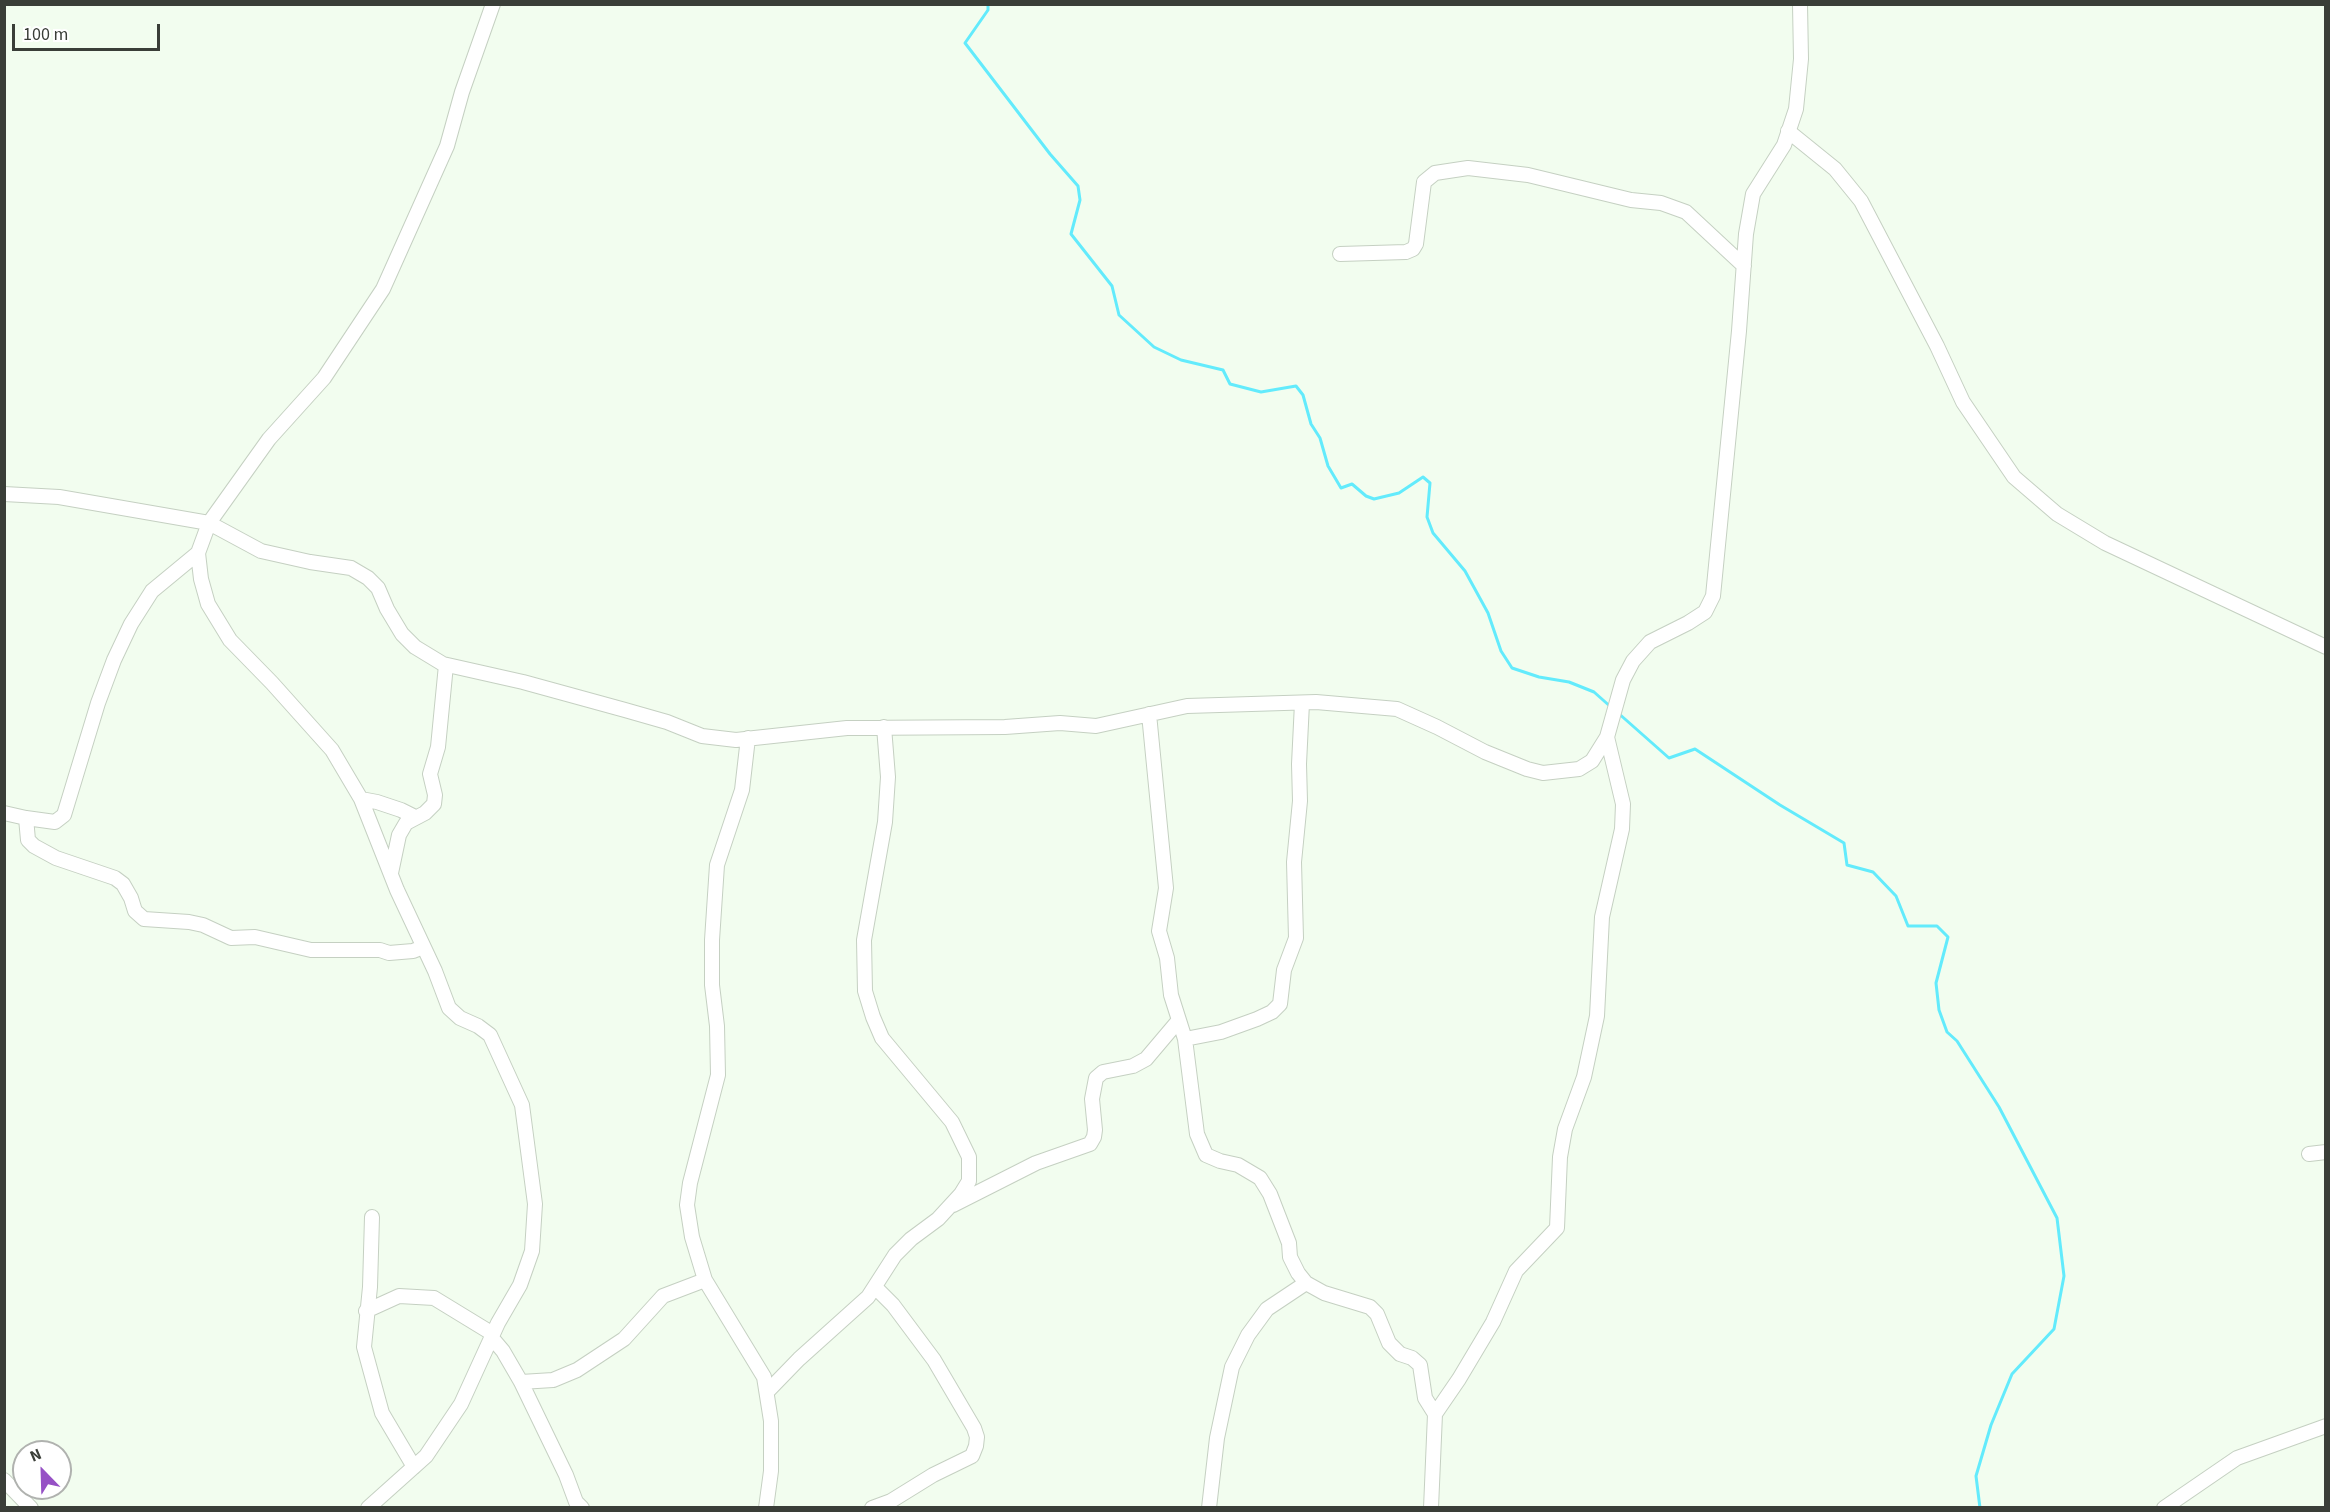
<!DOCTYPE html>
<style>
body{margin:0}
#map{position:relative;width:2330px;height:1512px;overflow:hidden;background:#f2fdef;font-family:"Source Sans 3",sans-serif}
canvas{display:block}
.frame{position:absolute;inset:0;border:6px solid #3a3e38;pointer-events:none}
.north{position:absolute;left:12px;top:1440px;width:60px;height:60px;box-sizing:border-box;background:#fff;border:2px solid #b0b2af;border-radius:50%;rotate:337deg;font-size:16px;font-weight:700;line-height:24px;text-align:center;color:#3a3e38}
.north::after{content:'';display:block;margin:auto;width:21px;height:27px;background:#9651c5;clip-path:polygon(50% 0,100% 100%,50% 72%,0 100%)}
.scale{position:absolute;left:12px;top:24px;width:148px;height:27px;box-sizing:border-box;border:3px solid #3a3e38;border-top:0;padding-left:8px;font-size:18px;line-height:21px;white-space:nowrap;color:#3a3e38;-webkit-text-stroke:4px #fff;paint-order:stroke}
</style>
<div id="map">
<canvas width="2330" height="1512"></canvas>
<div class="frame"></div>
<div class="north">N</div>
<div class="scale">100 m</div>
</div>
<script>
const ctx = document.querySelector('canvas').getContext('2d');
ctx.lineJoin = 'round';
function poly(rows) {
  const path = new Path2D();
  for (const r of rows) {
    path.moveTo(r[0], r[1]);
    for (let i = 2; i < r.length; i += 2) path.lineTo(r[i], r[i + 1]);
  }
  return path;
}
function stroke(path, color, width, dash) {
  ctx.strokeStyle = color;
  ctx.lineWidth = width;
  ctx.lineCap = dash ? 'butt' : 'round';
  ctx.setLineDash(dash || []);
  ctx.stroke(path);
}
stroke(poly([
 [988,4,988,10,965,43,1050,154,1078,186,1080,200,1071,234,1112,286,1119,315,1154,347,1181,360,1223,370,1230,384,1261,392,1296,386,1303,395,1311,424,1320,438,1328,466,1341,488,1352,484,1366,496,1374,499,1399,493,1423,477,1430,483,1427,517,1433,533,1465,571,1488,613,1501,651,1512,668,1539,677,1569,682,1594,692,1612,708],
 [1617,712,1669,758,1695,749,1780,805,1844,843,1847,865,1873,872,1896,896,1908,926,1937,926,1948,937,1936,983,1939,1010,1947,1032,1957,1041,1999,1107,2057,1218,2064,1276,2054,1329,2012,1374,1991,1425,1976,1476,1980,1508]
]), '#63ebfc', 3);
const minor = poly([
 [1788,131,1835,169,1861,201,1937,346,1963,402,2014,477,2057,514,2105,543,2326,647],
 [1340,254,1406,252,1413,249,1416,244,1424,182,1435,173,1468,168,1528,175,1631,200,1661,203,1686,212,1744,266],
 [4,494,59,497,209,523,261,551,310,562,351,568,368,578,378,588,387,609,402,634,415,647,443,664,523,682,625,710,667,722,702,736,736,740,847,728,1005,727,1060,723,1096,726,1187,706,1316,702,1397,709,1437,727,1485,752,1527,769,1543,773,1579,769,1592,761,1607,737,1623,680,1633,661,1650,642,1688,623,1705,612,1713,596,1739,331,1746,234,1753,194,1784,145,1796,109,1801,59,1800,4],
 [198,553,201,579,208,604,230,640,272,683,332,750,361,799,397,890,435,971,449,1008,460,1018,478,1026,490,1035,522,1105,535,1204,532,1251,520,1285,498,1323,461,1404,426,1456,368,1508],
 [1149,714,1166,888,1159,931,1167,958,1171,995,1185,1039,1197,1134,1206,1155,1220,1161,1238,1165,1260,1178,1270,1194,1289,1243,1290,1257,1298,1273,1306,1283,1324,1293,1370,1307,1377,1314,1389,1343,1400,1354,1412,1358,1420,1365,1425,1398,1435,1414],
 [748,738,742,790,717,865,712,940,712,985,717,1026,718,1075,690,1183,687,1205,692,1237,705,1280,764,1377,771,1421,771,1471,766,1508],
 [361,799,377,802,401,810,415,817],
 [4,813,26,818,55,822,64,815,98,703,114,660,131,624,152,591,198,553,209,523,269,439,324,378,383,289,447,146,462,92,493,4],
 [26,818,28,840,34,846,56,858,115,878,123,884,131,898,135,911,144,919,189,922,203,925,231,938,255,937,311,950,380,950,389,953,413,951,423,947],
 [391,873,399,835,406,823,425,813,434,804,435,795,430,774,438,747,446,665],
 [1185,1039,1221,1032,1257,1019,1272,1012,1280,1004,1284,970,1296,938,1294,862,1300,801,1299,764,1302,703],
 [2309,1154,2326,1152],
 [953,1205,1036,1163,1090,1144,1094,1137,1095,1130,1092,1099,1096,1078,1103,1072,1133,1066,1146,1059,1179,1020],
 [372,1217,370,1287,364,1347,382,1413,414,1467],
 [366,1311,399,1296,434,1298,493,1334],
 [492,1338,503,1351,521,1382,566,1475,576,1502,582,1508],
 [521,1382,553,1380,577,1370,624,1339,663,1296,705,1280],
 [767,1392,799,1359,868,1297,895,1255,911,1239,938,1219,961,1194,969,1181,969,1157,952,1122,882,1038,873,1017,865,991,864,940,885,822,888,777,884,727],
 [4,1480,31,1508],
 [872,1508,891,1501,933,1475,972,1456,976,1446,977,1437,974,1428,934,1360,893,1305,876,1288],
 [1209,1508,1217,1438,1232,1367,1248,1335,1267,1309,1306,1283],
 [1431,1508,1435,1414,1459,1379,1493,1322,1516,1271,1557,1228,1560,1157,1565,1129,1584,1077,1597,1016,1602,917,1622,829,1623,804,1607,737],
 [2164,1508,2237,1458,2326,1426]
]);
stroke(minor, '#c5d0c2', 16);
stroke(minor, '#fff', 14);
</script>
